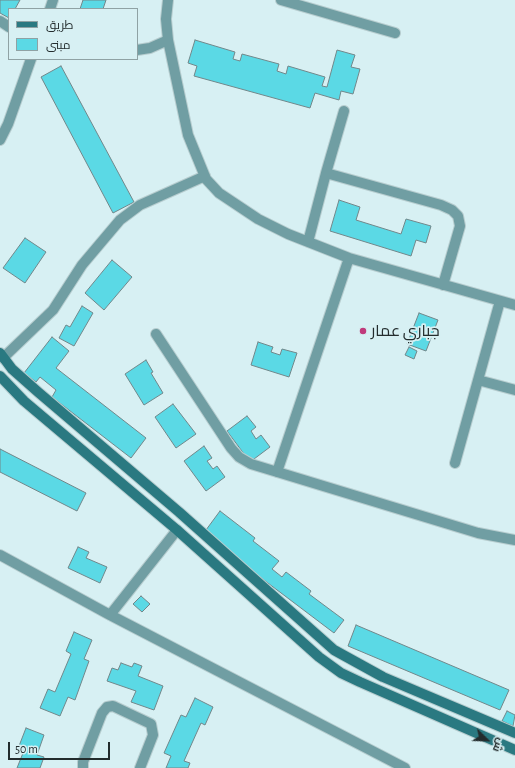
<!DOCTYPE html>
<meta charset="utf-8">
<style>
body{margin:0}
#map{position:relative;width:515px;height:768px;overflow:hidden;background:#d7f0f3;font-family:"Alegreya Sans",Cairo,sans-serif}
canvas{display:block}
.legend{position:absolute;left:8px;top:8px;width:130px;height:52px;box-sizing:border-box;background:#d7f0f3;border:1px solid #8fa2a4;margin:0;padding:5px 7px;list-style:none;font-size:12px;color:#232c2d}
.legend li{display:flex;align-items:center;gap:8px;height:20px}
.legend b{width:20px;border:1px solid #8fa2a4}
.north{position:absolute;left:467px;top:720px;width:40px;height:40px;-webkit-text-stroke:3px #d7f0f3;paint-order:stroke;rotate:113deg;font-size:11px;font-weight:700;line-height:16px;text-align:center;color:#232c2d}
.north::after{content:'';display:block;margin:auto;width:14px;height:18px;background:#232c2d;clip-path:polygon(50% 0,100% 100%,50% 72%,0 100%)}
.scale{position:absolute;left:8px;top:742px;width:102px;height:18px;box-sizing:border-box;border:2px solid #232c2d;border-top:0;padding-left:5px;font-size:12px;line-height:14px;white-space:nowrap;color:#232c2d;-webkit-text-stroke:3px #d7f0f3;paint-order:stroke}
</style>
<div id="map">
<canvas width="515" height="768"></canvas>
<ul class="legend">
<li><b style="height:5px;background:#2a7981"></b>طريق</li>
<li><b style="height:11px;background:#5bd9e5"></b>مبنى</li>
</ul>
<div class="north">ش</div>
<div class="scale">50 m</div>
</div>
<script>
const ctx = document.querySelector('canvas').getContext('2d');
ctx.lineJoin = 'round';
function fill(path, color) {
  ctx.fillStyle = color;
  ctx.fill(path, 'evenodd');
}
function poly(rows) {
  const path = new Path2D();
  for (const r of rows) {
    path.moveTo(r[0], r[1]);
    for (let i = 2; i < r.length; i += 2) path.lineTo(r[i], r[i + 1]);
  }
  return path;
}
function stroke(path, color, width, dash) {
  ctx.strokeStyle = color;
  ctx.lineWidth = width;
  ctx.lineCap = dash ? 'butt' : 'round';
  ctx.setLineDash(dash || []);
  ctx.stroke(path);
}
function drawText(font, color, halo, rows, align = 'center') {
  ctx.font = font + ' "Alegreya Sans",Cairo,sans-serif';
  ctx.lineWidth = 3.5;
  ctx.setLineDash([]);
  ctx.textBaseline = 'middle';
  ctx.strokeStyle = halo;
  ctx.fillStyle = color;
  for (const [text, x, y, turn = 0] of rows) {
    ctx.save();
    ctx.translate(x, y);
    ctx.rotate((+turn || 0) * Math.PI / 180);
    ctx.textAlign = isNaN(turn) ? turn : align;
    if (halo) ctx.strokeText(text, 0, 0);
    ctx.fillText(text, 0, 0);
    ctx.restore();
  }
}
const building = poly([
 [0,0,20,0,15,9,9,9,9,18,0,13,0,0],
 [83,0,106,0,103,9,80,9,83,0],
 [195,40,235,52,233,59,240,61,242,54,279,64,277,71,286,74,288,66,325,77,322,86,327,87,337,50,355,55,351,67,360,69,353,94,341,91,339,100,315,93,310,108,194,76,197,66,188,63,195,40],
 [61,66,134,202,113,213,41,77,61,66],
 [339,200,360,207,356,220,401,234,406,219,431,226,426,243,416,240,411,256,330,231,339,200],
 [25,238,46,252,25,283,3,268,25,238],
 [112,260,132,277,104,310,85,293,112,260],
 [82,306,93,313,74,346,59,338,66,325,70,327,82,306],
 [419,313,438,320,426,351,407,344,419,313],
 [52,337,69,351,56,368,146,438,131,458,52,397,56,390,40,377,36,382,24,373,52,337],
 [258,342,273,347,271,352,280,355,282,349,297,353,289,377,251,365,258,342],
 [409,347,417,351,414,359,405,355,409,347],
 [146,360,153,372,151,373,163,393,144,405,125,374,146,360],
 [173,404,196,434,176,448,155,417,173,404],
 [247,416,256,427,251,431,256,439,261,435,270,447,250,462,227,431,247,416],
 [204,446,212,458,207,461,213,469,217,466,225,477,206,491,184,461,204,446],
 [0,449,86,493,77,511,0,472,0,449],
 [220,511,255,538,253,541,279,561,272,569,282,577,286,572,311,591,309,594,344,620,334,633,203,534,220,511],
 [78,547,89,552,86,558,107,567,100,583,68,568,78,547],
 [141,596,150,604,142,612,133,604,141,596],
 [356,625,509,690,500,710,348,646,356,625],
 [74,632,92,640,84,659,89,661,75,700,68,697,60,716,40,708,48,689,55,692,71,654,66,651,74,632],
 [121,663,132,667,134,663,142,666,138,676,163,686,154,710,131,702,136,691,107,681,112,668,118,670,121,663],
 [195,698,213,707,205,725,201,723,184,761,190,763,188,768,166,768,171,756,164,753,181,715,186,717,195,698],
 [507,711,515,715,513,726,502,721,507,711],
 [26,728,44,735,37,755,44,757,40,768,17,768,25,748,19,746,26,728]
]);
fill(building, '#5bd9e5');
stroke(building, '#71878a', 1);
const street = poly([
 [168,0,166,19,168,40,188,135,206,179,219,193,258,219,288,234,349,258,515,305],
 [281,0,395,33],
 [50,9,53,0],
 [0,21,9,27],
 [137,50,150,48,168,40],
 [0,140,8,124,31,59],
 [326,173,441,205,452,210,458,216,460,226,443,285],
 [308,242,326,173,344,111],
 [156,334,231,448,239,457,251,464,478,533,515,540],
 [3,358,53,310,82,265,120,220,140,205,205,176],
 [478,380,515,390],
 [455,463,500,301],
 [277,472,349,258],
 [0,555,110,615,405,768],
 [110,615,177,530],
 [83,768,83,762,102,713,107,707,113,706,151,724,153,735,140,768]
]);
const secondary = poly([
 [0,353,12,369,38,392,179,512,334,650,383,677,515,733],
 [0,376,24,401,177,530,319,657,341,673,360,682,515,750]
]);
stroke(street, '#b7cdcf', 12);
stroke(secondary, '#b7cdcf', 12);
stroke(street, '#709ea3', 10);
stroke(secondary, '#2a7981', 10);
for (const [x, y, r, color] of [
 [363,331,4,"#c03a7b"]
]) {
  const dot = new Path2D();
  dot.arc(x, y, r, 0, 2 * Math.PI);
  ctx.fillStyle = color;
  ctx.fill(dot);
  stroke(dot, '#d7f0f3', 1.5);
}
drawText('16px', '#232c2d', '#d7f0f3', [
 ["جباري عمار",371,331]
], 'left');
</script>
